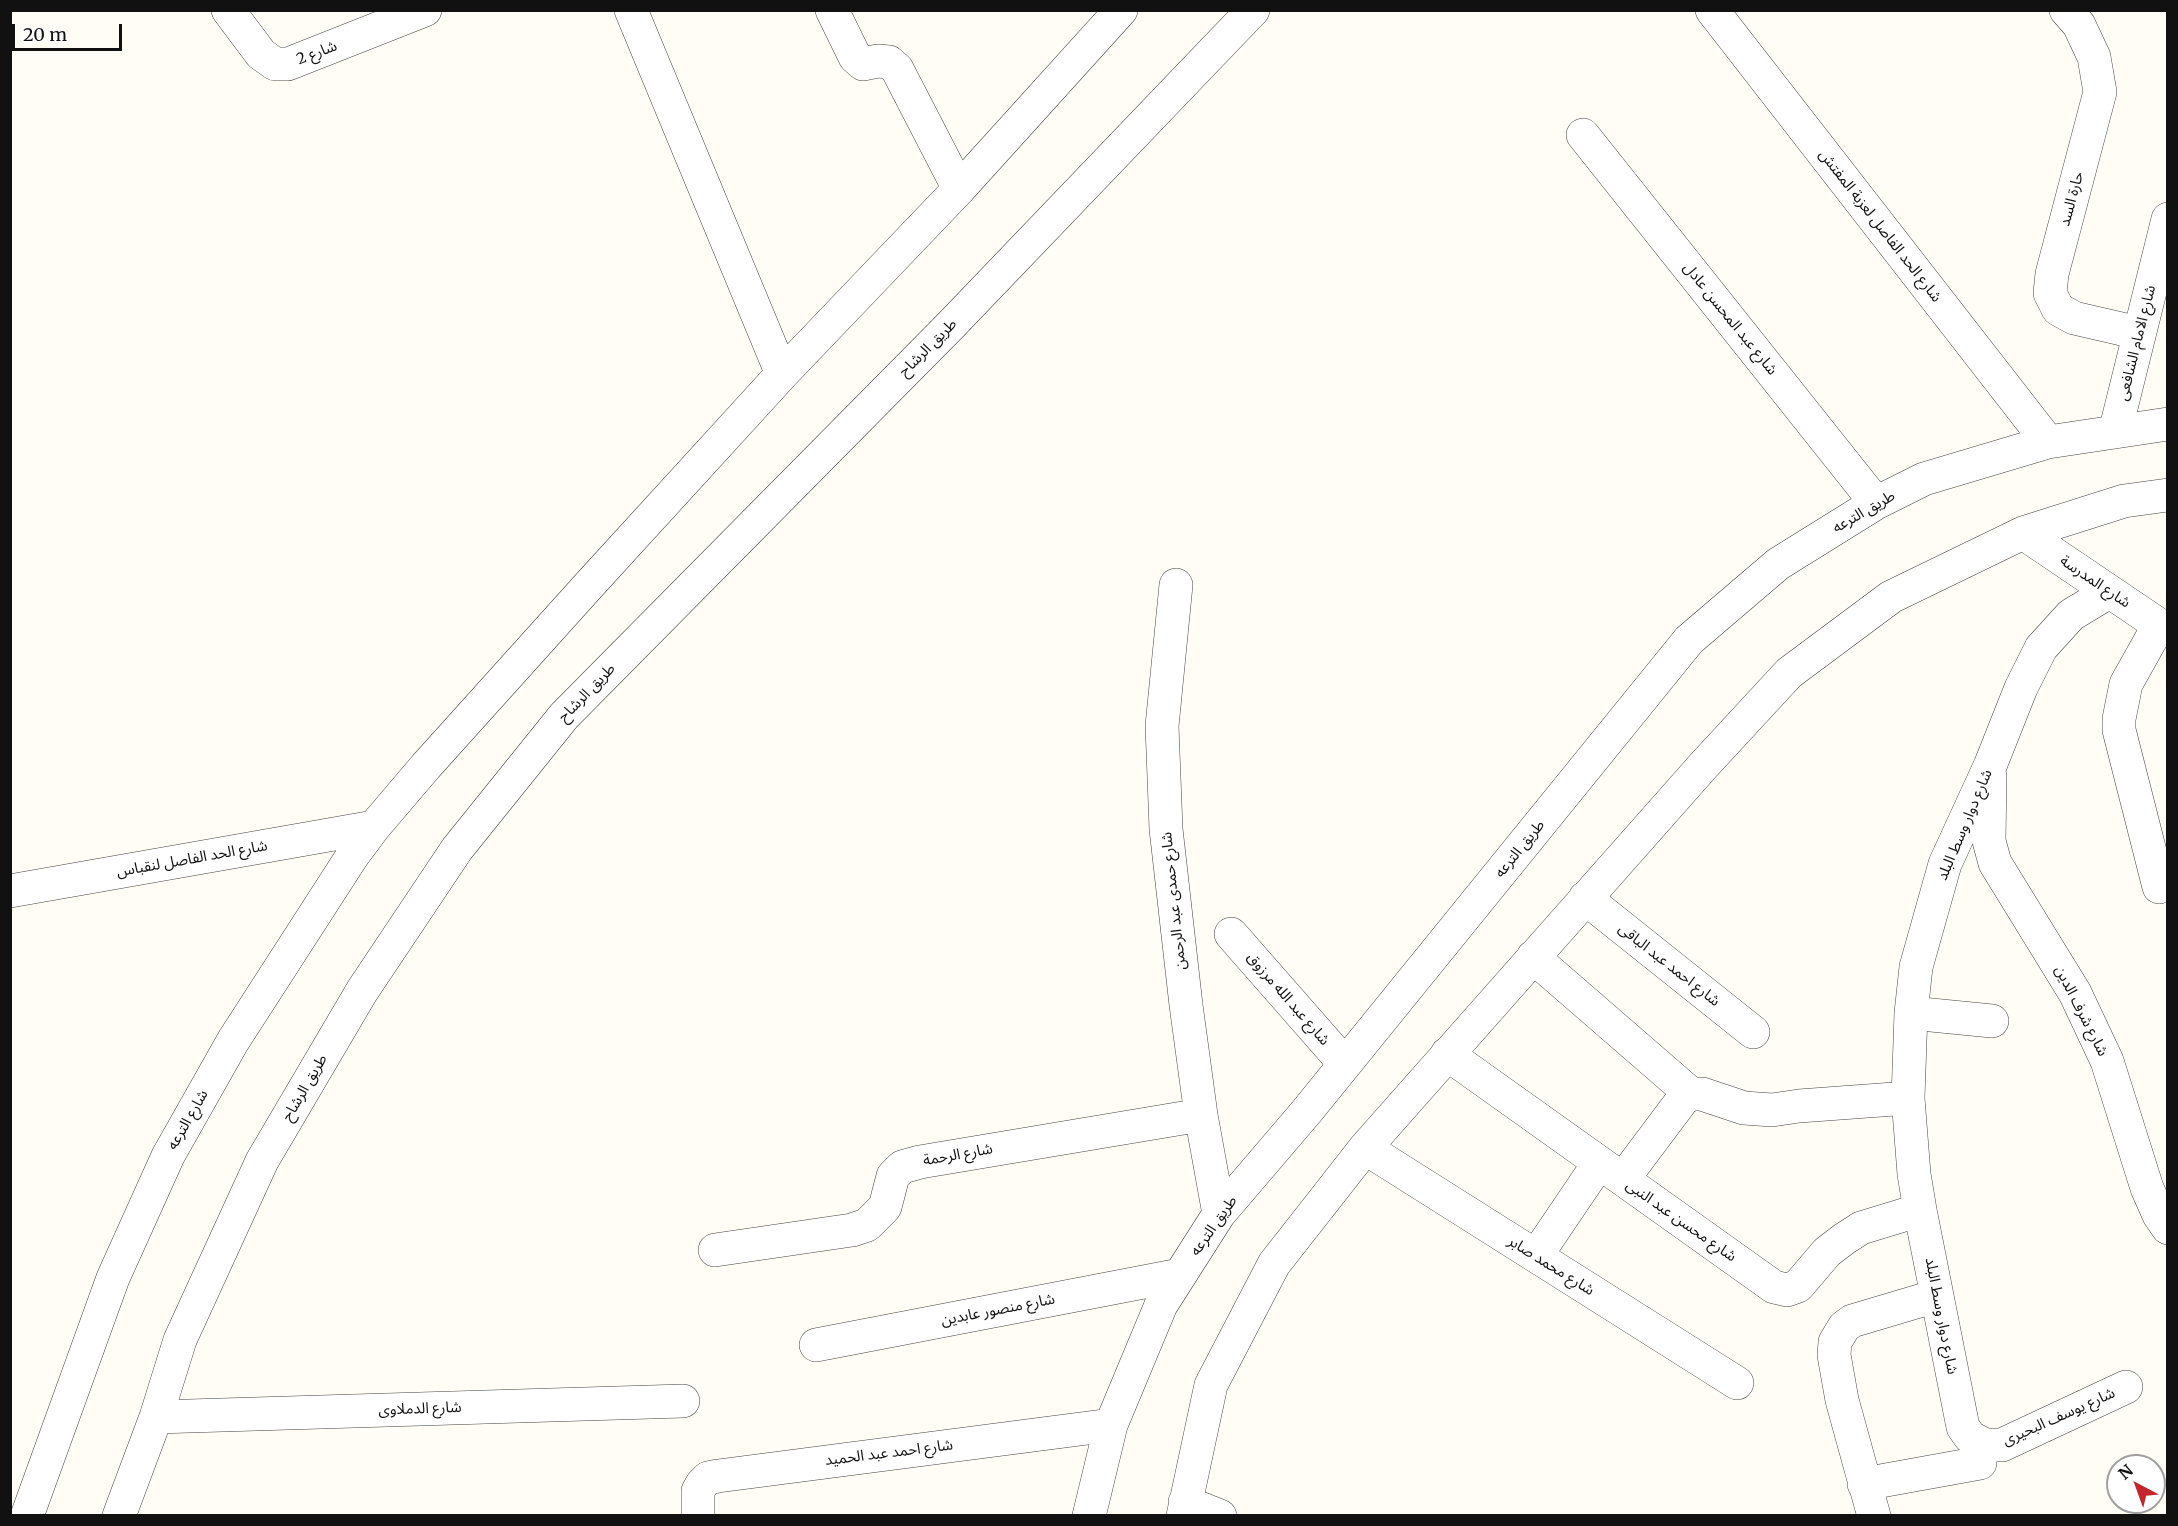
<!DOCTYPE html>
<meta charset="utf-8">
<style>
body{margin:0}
#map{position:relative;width:2178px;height:1526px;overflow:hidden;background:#fffdf5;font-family:Merriweather,serif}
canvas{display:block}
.frame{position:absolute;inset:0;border:12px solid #111;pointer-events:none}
.north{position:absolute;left:2106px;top:1454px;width:60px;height:60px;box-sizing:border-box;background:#fff;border:2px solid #a0a0a0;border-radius:50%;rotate:319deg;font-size:16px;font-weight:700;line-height:24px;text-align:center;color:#111}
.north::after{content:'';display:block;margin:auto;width:21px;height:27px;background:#c4262e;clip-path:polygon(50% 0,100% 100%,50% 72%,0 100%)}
.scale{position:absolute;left:12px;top:24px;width:110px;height:27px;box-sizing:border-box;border:3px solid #111;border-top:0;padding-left:8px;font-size:18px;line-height:21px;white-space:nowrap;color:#111;-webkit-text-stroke:4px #fff;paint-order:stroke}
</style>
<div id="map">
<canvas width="2178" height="1526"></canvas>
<div class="frame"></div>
<div class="north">N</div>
<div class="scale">20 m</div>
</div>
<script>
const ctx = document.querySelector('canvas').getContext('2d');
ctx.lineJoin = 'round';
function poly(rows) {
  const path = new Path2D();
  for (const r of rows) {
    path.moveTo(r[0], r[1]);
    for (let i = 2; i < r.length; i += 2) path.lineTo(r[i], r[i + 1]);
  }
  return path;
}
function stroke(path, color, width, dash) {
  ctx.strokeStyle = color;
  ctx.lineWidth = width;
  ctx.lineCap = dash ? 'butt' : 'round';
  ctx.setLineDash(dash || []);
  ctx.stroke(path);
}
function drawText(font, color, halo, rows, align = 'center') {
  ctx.font = font + ' Merriweather,"Noto Sans Arabic",serif';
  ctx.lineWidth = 6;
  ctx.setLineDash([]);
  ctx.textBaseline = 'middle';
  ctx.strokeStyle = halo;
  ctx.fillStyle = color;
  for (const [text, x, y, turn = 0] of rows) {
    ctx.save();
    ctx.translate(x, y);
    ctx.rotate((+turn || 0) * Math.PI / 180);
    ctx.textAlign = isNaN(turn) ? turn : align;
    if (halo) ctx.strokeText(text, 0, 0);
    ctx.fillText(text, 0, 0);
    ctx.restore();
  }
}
const minor = poly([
 [228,10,261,54,275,64,288,64,425,10],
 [631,10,782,374],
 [832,10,855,57,863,64,878,61,889,62,897,69,959,189],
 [1712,10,2048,442],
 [2066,10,2079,25,2094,57,2100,92,2052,274,2050,293,2058,309,2074,318,2139,333],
 [1583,135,1876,503],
 [2115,432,2168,219],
 [2023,533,2168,631],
 [1176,585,1162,726,1166,829,1186,1005,1201,1115,1219,1214],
 [2109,592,2071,615,2041,648,2021,688,1990,766,1945,864,1916,967,1911,1013,1908,1098,1914,1174,1920,1210,1963,1427,1970,1437,1985,1445,2002,1445,2126,1387],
 [2159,625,2126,684,2119,719,2119,730,2159,887],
 [1990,776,1989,841,1995,863,2075,993,2107,1061,2147,1188,2159,1215,2168,1228],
 [10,891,374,827],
 [1585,898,1753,1032],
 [1231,934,1345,1064],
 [1533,957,1691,1094],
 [1911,1013,1992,1021],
 [1447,1054,1774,1287,1787,1290,1798,1286,1827,1252,1844,1239,1861,1228,1920,1210],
 [1365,1148,1737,1383],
 [1623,1179,1683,1099,1691,1094,1702,1094,1744,1108,1772,1110,1799,1106,1908,1098],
 [715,1250,852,1230,867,1225,885,1207,893,1176,902,1167,920,1162,1201,1115],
 [1536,1256,1599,1163],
 [816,1345,1180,1275],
 [156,1417,683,1401],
 [1864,1484,1980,1463],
 [1185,1502,1220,1516],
 [27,1516,113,1278,168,1156,233,1041,353,855,374,827,426,766,590,584,782,374,959,189,1121,10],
 [119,1516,156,1417,180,1340,262,1161,362,991,457,849,564,716,951,325,1253,10],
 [698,1516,698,1491,702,1484,708,1478,718,1476,1111,1425],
 [1089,1516,1111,1425,1161,1305,1219,1214,1307,1111,1689,640,1778,564,1876,503,1924,479,2048,442,2168,424],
 [1183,1516,1211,1385,1274,1264,1365,1148,1703,766,1789,673,1891,597,2023,533,2124,501,2168,495],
 [1874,1516,1842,1400,1834,1355,1835,1342,1844,1327,1852,1321,1936,1296]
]);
stroke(minor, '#444', 34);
stroke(minor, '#fff', 33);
drawText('15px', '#111', '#fff', [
 ["شارع 2",317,53,-21],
 ["حارة السد",2072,199,-75],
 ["شارع الحد الفاصل لعزبة المفتش",1880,226,52],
 ["شارع عبد المحسن عادل",1730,319,51],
 ["شارع الامام الشافعى",2137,343,-76],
 ["طريق الرشاح",928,348,-45],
 ["طريق الترعه",1864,512,-30],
 ["شارع المدرسة",2095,582,34],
 ["طريق الرشاح",587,693,-46],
 ["شارع دوار وسط البلد",1965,825,-67],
 ["طريق الترعه",1520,849,-51],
 ["شارع الحد الفاصل لنقباس",192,859,-10],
 ["شارع حمدى عبد الرحمن",1174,901,-96],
 ["شارع احمد عبد الباقى",1669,965,38],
 ["شارع عبد الله مرزوق",1288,999,49],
 ["شارع شرف الدين",2081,1011,63],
 ["طريق الرشاح",305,1088,-60],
 ["شارع الترعه",188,1120,-60],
 ["شارع الرحمة",958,1155,-10],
 ["شارع محسن عبد النبى",1681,1221,35],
 ["طريق الترعه",1214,1226,-55],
 ["شارع محمد صابر",1551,1266,32],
 ["شارع منصور عابدين",998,1310,-11],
 ["شارع دوار وسط البلد",1941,1316,79],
 ["شارع الدملاوى",420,1409,-2],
 ["شارع يوسف البحيرى",2059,1417,-24],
 ["شارع احمد عبد الحميد",889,1453,-7]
]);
</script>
